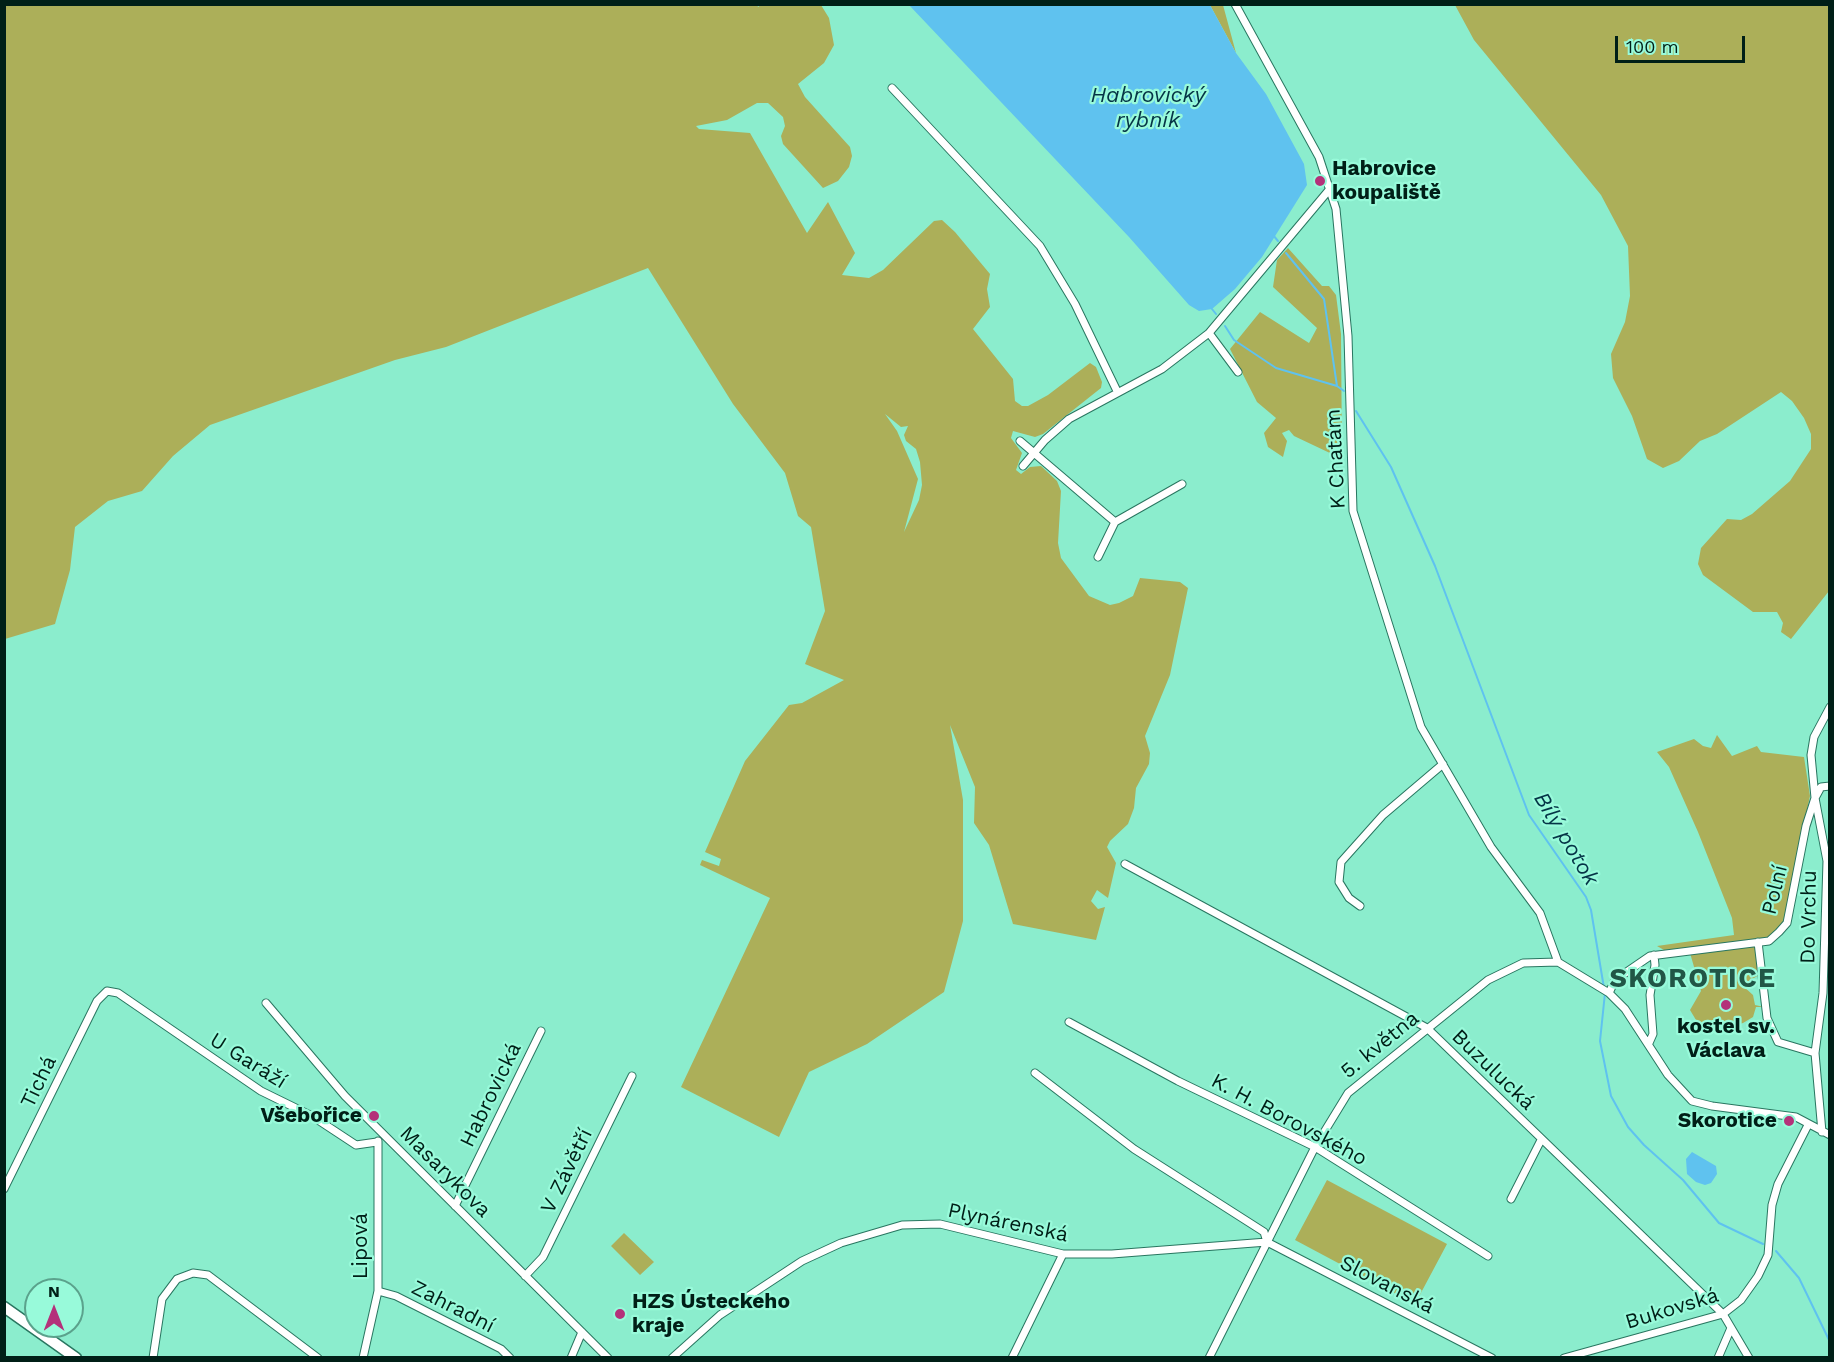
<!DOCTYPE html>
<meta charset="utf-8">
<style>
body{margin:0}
#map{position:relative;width:1834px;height:1362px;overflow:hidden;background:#8bedcd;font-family:"Work Sans",sans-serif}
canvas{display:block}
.frame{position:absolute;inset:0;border:6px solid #001f17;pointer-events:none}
.north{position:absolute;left:24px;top:1278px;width:60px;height:60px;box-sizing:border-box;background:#98fada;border:2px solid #5ba28c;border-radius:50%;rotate:0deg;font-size:16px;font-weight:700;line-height:24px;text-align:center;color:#001f17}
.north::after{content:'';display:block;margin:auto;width:21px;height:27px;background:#b4317a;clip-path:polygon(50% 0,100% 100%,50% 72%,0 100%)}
.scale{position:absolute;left:1615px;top:36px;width:130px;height:27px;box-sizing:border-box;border:3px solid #001f17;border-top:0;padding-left:8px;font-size:18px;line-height:21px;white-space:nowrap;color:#001f17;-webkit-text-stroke:4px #98fada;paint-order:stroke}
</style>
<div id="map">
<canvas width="1834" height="1362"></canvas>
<div class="frame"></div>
<div class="north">N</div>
<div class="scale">100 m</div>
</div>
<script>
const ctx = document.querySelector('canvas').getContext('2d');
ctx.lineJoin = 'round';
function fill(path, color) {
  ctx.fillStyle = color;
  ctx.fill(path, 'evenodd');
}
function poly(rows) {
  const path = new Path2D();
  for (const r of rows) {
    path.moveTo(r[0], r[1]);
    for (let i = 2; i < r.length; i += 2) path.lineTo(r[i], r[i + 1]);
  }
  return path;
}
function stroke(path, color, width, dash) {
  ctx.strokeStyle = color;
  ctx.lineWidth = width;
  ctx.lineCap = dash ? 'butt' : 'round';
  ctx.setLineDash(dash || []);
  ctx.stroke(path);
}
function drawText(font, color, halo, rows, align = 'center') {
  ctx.font = font + ' "Work Sans",sans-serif';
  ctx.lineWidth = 4.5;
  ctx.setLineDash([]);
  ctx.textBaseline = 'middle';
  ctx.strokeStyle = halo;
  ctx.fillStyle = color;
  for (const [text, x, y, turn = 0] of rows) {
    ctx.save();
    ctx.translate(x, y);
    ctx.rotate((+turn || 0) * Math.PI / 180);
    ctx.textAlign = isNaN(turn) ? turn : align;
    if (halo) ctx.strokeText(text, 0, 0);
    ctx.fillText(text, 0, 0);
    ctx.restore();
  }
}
fill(poly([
 [5,4,757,4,758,7,762,4,821,5,829,18,834,45,824,63,798,84,805,97,850,147,852,156,849,167,838,181,823,188,783,144,781,136,785,126,783,117,768,103,757,103,727,120,696,126,699,129,750,133,807,233,828,202,855,253,842,275,869,278,883,270,934,221,942,220,955,232,990,274,987,289,990,307,973,329,1013,379,1015,401,1022,406,1028,406,1048,395,1090,363,1096,367,1102,382,1101,388,1043,434,1035,437,1013,431,1011,438,1022,453,1016,470,1021,474,1030,467,1041,466,1057,481,1061,491,1058,543,1061,558,1089,596,1110,605,1119,603,1133,596,1140,578,1180,582,1188,588,1170,675,1145,736,1150,753,1149,764,1136,788,1134,808,1128,824,1110,841,1107,847,1116,863,1108,898,1097,890,1091,901,1098,909,1105,907,1096,940,1013,924,989,845,974,823,975,787,950,725,963,800,963,921,944,992,867,1044,809,1072,779,1137,681,1087,770,898,700,865,702,860,719,866,721,859,705,852,745,761,789,705,802,703,844,680,805,664,825,611,811,527,798,516,785,473,733,404,648,268,446,347,395,360,210,425,173,456,142,491,108,501,75,527,70,570,55,624,5,639],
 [885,414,901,427,908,426,904,435,906,441,916,449,920,462,922,485,919,500,904,532,918,479,897,431],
 [1210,5,1223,5,1236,53],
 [1455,5,1829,5,1829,591,1791,639,1781,632,1783,623,1777,612,1753,612,1703,575,1698,564,1701,548,1727,519,1741,520,1752,514,1790,481,1811,449,1811,434,1804,418,1792,401,1781,392,1717,434,1700,441,1679,461,1663,468,1647,459,1632,416,1613,378,1611,354,1625,322,1630,296,1628,246,1601,195,1474,40],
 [1288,248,1322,286,1329,286,1336,295,1341,334,1342,459,1341,452,1332,454,1294,436,1289,430,1282,433,1287,441,1283,457,1268,447,1264,433,1276,418,1257,402,1230,349,1260,312,1309,343,1317,328,1273,287,1277,260],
 [1717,735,1732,756,1757,746,1761,752,1804,757,1810,796,1783,922,1778,931,1766,939,1664,950,1657,946,1734,935,1732,918,1698,832,1669,767,1657,752,1694,739,1703,746,1711,748],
 [1756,945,1759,975,1742,985,1753,995,1755,1005,1764,1007,1756,1007,1753,1017,1743,1023,1710,1033,1702,1030,1690,1010,1701,991,1690,953],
 [1327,1180,1447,1244,1415,1304,1295,1240],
 [624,1233,654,1262,640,1275,611,1246]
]), '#acaf59');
fill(poly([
 [909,5,1210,5,1236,53,1266,94,1304,164,1307,185,1262,257,1235,289,1212,309,1199,311,1189,305,1129,237],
 [1692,1152,1716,1166,1717,1174,1711,1183,1705,1185,1696,1182,1687,1174,1686,1159]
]), '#5fc2ef');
stroke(poly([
 [1273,235,1278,241],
 [1286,253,1324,299,1337,386,1344,391],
 [1212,309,1216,314],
 [1225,326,1234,340,1276,368,1337,386],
 [1356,411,1391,467,1435,566,1529,815,1586,897,1591,910,1604,988],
 [1605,993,1600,1041,1611,1096,1628,1127,1644,1145,1683,1180,1719,1223,1763,1244],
 [1776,1251,1799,1278,1830,1342]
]), '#5fc2ef', 2);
const minor = poly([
 [1235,4,1319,157,1336,209,1348,336,1353,511,1421,727,1491,847,1540,913,1558,962],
 [892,88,1040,246,1075,304,1117,391],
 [1238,372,1209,333,1329,190],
 [1020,441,1115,522],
 [1023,466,1045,440,1069,419,1162,369,1209,333],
 [1098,557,1115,522,1182,484],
 [1125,864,1427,1028,1723,1314,1749,1358],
 [1360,906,1349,898,1339,882,1341,862,1383,815,1443,764],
 [1758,942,1767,1018,1778,1042,1815,1053],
 [1609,993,1615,980,1650,956,1769,941,1779,932,1787,923,1806,826,1815,798,1821,787,1830,786],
 [266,1003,345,1096,608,1358],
 [1069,1022,1178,1081,1315,1147,1488,1256],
 [1649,1043,1653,1034,1650,995,1655,965,1654,955],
 [1035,1073,1134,1149,1264,1232,1267,1242],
 [1822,1132,1815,1053,1823,993,1827,861,1815,798,1811,755,1814,737,1830,707],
 [4,1189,97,1001,107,991,118,993,261,1091,312,1116,356,1145,377,1142],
 [1511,1199,1541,1140],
 [455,1206,541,1031],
 [1267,1242,1492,1358],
 [525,1276,543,1257,632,1076],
 [378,1291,396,1296,501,1349,510,1358],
 [153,1358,162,1299,177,1279,193,1273,208,1275,318,1358],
 [363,1358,378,1291,378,1141],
 [571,1358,582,1332],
 [672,1358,720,1315,802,1261,841,1243,902,1225,940,1224,1063,1254,1112,1254,1267,1242],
 [1012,1358,1063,1254],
 [1209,1358,1315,1147,1348,1093,1488,980,1523,963,1558,962,1609,993,1625,1009,1668,1075,1692,1101,1712,1106,1796,1117,1830,1135],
 [1564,1358,1723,1314,1741,1300,1758,1276,1768,1255,1772,1205,1778,1184,1808,1125],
 [1718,1358,1731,1328]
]);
const primary = poly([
 [4,1307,76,1358]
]);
stroke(minor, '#297660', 9);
stroke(primary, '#297660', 13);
stroke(minor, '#fff', 7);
stroke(primary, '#fff', 10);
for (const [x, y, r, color] of [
 [1320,181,6,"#b4317a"],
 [1726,1005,6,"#b4317a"],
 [374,1116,6,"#b4317a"],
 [1789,1121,6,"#b4317a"],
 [620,1314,6,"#b4317a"]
]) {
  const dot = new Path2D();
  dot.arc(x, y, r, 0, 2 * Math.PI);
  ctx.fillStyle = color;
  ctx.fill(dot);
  stroke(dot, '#98fada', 2);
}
drawText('bold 21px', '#001f17', '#98fada', [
 ["Habrovice",1332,169],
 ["koupaliště",1332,193],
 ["kostel sv.",1726,1027,"center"],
 ["Václava",1726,1051,"center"],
 ["Všebořice",362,1116,"right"],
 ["Skorotice",1777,1121,"right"],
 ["HZS Ústeckeho",632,1302],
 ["kraje",632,1326]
], 'left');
drawText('21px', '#001f17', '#98fada', [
 ["K Chatám",1336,459,-93],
 ["Polní",1775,890,-76],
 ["Do Vrchu",1809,917,-89],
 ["5. května",1380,1045,-39],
 ["U Garáží",248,1061,32],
 ["Buzulucká",1493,1070,44],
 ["Tichá",39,1082,-64],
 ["Habrovická",491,1095,-64],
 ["K. H. Borovského",1289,1120,28],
 ["V Závětří",567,1171,-64],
 ["Masarykova",445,1172,45],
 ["Plynárenská",1008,1223,12],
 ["Lipová",361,1246,-90],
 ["Slovanská",1387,1285,27],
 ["Zahradní",453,1307,27],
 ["Bukovská",1672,1309,-17]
]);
drawText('italic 22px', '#053446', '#98fada', [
 ["Habrovický",1148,96],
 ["rybník",1148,121],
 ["Bílý potok",1566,839,59]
]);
ctx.letterSpacing = '1.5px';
drawText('bold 27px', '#215646', '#98fada', [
 ["SKOROTICE",1693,979]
]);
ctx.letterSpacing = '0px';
</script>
